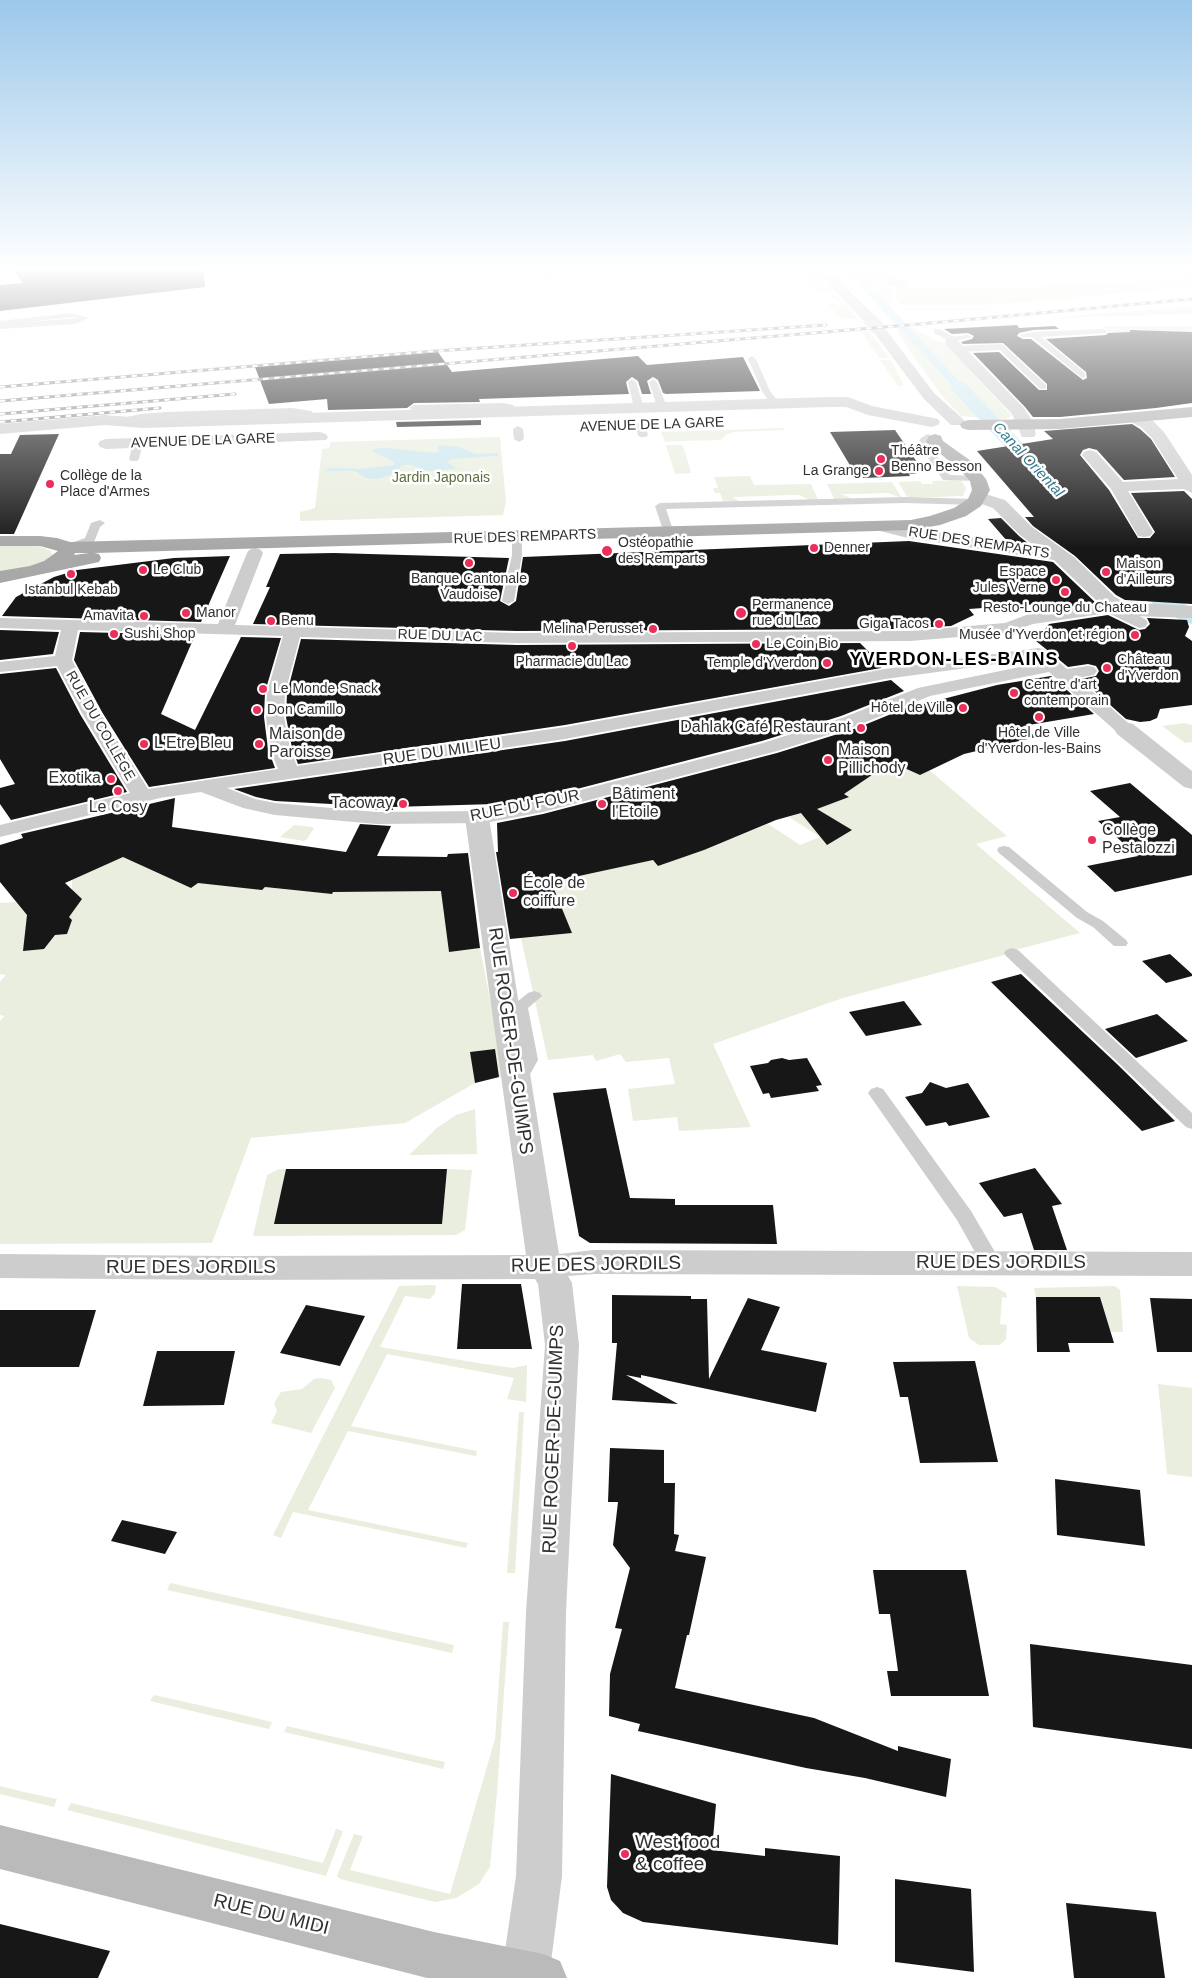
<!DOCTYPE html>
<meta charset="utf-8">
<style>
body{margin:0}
canvas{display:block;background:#fff}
</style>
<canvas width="1192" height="1978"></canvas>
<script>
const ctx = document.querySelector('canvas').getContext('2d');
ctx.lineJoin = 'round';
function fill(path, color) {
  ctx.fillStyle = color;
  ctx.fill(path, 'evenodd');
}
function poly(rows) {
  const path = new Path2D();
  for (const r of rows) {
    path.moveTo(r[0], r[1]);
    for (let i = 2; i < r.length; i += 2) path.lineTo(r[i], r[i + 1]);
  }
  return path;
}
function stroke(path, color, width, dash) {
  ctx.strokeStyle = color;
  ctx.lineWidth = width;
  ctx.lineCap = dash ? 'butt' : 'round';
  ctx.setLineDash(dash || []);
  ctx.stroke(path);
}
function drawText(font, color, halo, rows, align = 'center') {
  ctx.font = font + ' Helvetica,sans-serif';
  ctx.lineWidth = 5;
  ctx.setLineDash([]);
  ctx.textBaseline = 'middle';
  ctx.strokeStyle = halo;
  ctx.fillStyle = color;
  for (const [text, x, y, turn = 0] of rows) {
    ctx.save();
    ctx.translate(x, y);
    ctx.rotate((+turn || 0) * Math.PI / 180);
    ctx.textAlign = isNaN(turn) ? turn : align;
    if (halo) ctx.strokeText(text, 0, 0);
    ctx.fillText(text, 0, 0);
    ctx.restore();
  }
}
fill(poly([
 [860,271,875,271,892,289,891,297,894,305,888,304],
 [1178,271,1192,271,1192,287,984,305,899,305,895,296,899,289,905,286,924,286,932,289,1025,288,1044,285,1170,282,1188,279],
 [806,273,818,275,843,302,835,301,829,292,814,292],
 [828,304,846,305,859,319,843,319],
 [1192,307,1192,314,1053,318,1105,313],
 [1107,326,1192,326,1192,332,1130,330,1133,339,1119,340,1103,327],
 [910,328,915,328,919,333,923,333,936,341,945,343,1012,416,1006,419,994,419],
 [896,329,900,329,982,418,961,416,943,397,912,354],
 [864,331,868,331,890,358,879,358,862,333],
 [880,360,891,360,904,386,898,386],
 [784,428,785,430,733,432,726,435,720,440,678,441,665,442,661,432],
 [500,437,506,502,503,515,300,521,300,512,315,508,322,449,329,448,331,442],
 [666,445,683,445,691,473,675,474],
 [750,476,754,485,811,484,818,500,810,500,799,495,792,495,733,497,740,502,724,503,720,493,715,493,713,488,718,488,714,477],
 [961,480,966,488,963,496,908,498,898,482,920,481,922,484,933,484,932,481],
 [892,482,902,498,888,493,856,494,842,494,852,499,835,500,827,484],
 [0,545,38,546,51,551,52,555,37,566,0,572],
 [1185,723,1192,725,1192,742,1185,743,1162,726],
 [891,762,920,775,929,770,1007,836,976,844,1080,933,1015,950,1012,953,843,998,713,1044,751,1127,679,1131,677,1117,633,1121,628,1089,675,1084,669,1058,626,1062,620,1054,596,1061,593,1055,548,1060,521,938,571,933,551,882,650,857,658,866,704,850,768,824,800,845,820,837,789,817,827,800,833,803,849,797,831,785,876,766,880,769],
 [294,825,312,827,314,828,307,839,304,841,280,837],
 [126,839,140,865,191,888,201,880,262,890,265,887,332,894,333,892,445,891,443,906,449,952,480,948,505,1076,475,1083,405,1123,251,1138,212,1243,0,1244,0,1021,4,1016,0,1015,0,982,6,975,0,974,0,903,16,902,33,922,57,904,79,896,72,890,72,880,64,868],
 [475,1109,477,1154,409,1155,438,1127,456,1115],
 [279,1169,286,1169,275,1224,441,1224,447,1169,472,1170,465,1230,456,1235,253,1236,267,1175],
 [433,1285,436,1286,435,1293,430,1299,405,1296,380,1347,491,1365,513,1368,527,1365,526,1402,507,1399,514,1378,387,1354,351,1426,477,1451,476,1456,348,1431,308,1510,468,1543,466,1548,293,1512,281,1538,273,1535,399,1286],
 [957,1286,995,1287,1006,1293,1007,1298,1002,1297,1000,1324,1007,1325,1006,1339,1000,1345,979,1345,969,1338],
 [1115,1286,1120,1290,1123,1332,1111,1332,1100,1297,1036,1297,1034,1288],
 [321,1378,331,1380,335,1388,311,1433,271,1423,277,1411,274,1403,281,1392,302,1389,314,1379],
 [1158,1384,1192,1388,1192,1477,1167,1474],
 [519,1412,524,1412,515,1573,507,1573],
 [170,1583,321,1616,454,1645,452,1653,167,1590],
 [503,1622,509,1622,497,1792,490,1867,479,1884,456,1898,435,1902,340,1879,337,1876,354,1834,363,1836,350,1870,450,1894,495,1739],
 [154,1695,226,1711,272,1722,269,1729,238,1722,150,1701],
 [287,1726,430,1759,445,1762,443,1769,427,1765,284,1732],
 [0,1786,24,1792,57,1799,54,1807,0,1794],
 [71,1803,323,1863,336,1829,343,1831,326,1876,67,1810]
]), '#e9eede');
fill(poly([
 [846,271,860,271,888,304,994,419,982,418],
 [438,445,459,447,476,454,498,453,498,456,451,459,447,462,456,468,439,471,421,470,412,465,404,465,388,476,376,479,366,478,355,471,324,471,331,468,359,469,394,465,394,462,372,451,377,448,390,448,434,453,440,451,437,447]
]), '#cae6ee');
fill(poly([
 [959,382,965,383,1050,472,1053,476,1050,480,1043,482,1036,480,953,391,950,387,953,383,959,382],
 [1135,566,1143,567,1172,597,1192,608,1192,624,1184,622,1156,607,1124,572,1127,567,1135,566]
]), '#cae6ee');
fill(poly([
 [14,271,204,271,205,287,0,311,0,285,23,283],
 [1017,325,1019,328,1055,326,1059,329,1033,330,1019,333,1017,336,1023,339,1031,339,1083,380,1087,378,1086,372,1046,339,1106,335,1108,333,1130,332,1130,330,1192,332,1192,403,1156,408,1060,417,1033,417,1025,407,973,353,999,352,1039,390,1047,390,1047,384,1003,343,963,344,961,342,972,339,974,336,968,333,952,334,944,329],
 [438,352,452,372,638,356,647,365,743,357,760,391,666,394,663,393,658,380,653,377,647,381,651,394,642,394,638,381,632,377,626,382,629,394,479,399,480,402,414,403,407,408,328,410,327,399,269,404,255,367],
 [481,420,481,425,397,427,396,422],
 [1132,424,1140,429,1151,439,1175,477,1124,480,1097,450,1089,448,1083,450,1080,455,1109,490,1138,538,1150,538,1155,532,1131,493,1184,491,1192,499,1192,604,1125,600,1116,595,1075,556,1033,526,1025,517,1034,517,977,451,1053,439,1044,431],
 [895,430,919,465,910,465,916,474,909,474,910,476,863,478,859,467,851,467,830,432],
 [59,434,14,534,0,534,0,454,11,454,20,435],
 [1001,518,1019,536,1029,544,1007,541,988,519],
 [909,541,1053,562,1096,603,1062,608,1066,602,969,609,974,615,951,626,894,629,517,631,253,624,270,587,266,587,280,554,334,553,509,558,500,601,509,606,516,601,523,557],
 [230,556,201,622,2,616,16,597,54,577,77,570,174,558],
 [1108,615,1139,630,1145,629,1150,624,1147,618,1187,620,1189,627,1185,636,1192,641,1192,705,1160,709,1157,718,1150,721,1140,722,1126,719,1081,679,1096,676,1099,671,1096,666,1088,664,1068,667,1036,641,1049,624],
 [0,630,59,632,53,654,0,660],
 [80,632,195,635,161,714,195,730,241,637,281,638,265,692,264,717,268,749,275,768,149,787,102,712,74,660],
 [301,639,517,645,860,643,882,665,881,668,565,725,298,764,292,748,286,717,287,693],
 [56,668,80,714,127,792,11,820,0,804,0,788,15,784,0,759,0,674],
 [1051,676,1094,714,1023,726,1036,737,964,754,920,775,891,762,844,794,849,797,817,809,852,830,827,845,801,813,776,820,704,850,658,866,653,860,551,882,572,933,510,939,496,852,498,852,497,823,543,814,777,753,857,728,918,703,920,705,997,685],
 [891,680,904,691,841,716,762,741,542,798,496,807,495,804,392,807,393,810,377,810,367,809,369,806,275,801,256,797,234,789,565,741],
 [1130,783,1192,835,1192,875,1115,892,1087,866,1138,856,1098,821,1120,817,1090,791],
 [175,798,172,827,346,852,360,824,391,826,377,856,447,857,448,854,468,853,480,948,449,952,441,891,333,892,332,894,265,887,262,890,198,883,191,888,123,857,65,883,82,899,69,917,72,920,67,934,55,935,44,949,23,951,27,915,0,882,0,845,23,838,21,834],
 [1170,954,1192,974,1192,976,1166,983,1142,961],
 [1021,974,1117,1064,1175,1121,1142,1131,991,982],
 [904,1001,922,1025,866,1036,849,1012],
 [1157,1014,1188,1041,1136,1058,1105,1029],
 [495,1049,499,1077,475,1083,470,1052],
 [782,1058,789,1060,807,1058,822,1085,816,1086,819,1091,771,1098,769,1093,763,1094,750,1066,768,1063,771,1060],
 [930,1082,946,1088,968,1083,990,1117,949,1126,946,1122,926,1126,905,1097,922,1093],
 [606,1088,630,1198,675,1199,675,1205,773,1205,777,1244,590,1243,579,1236,553,1093],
 [1035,1168,1062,1204,1052,1206,1067,1250,1034,1250,1022,1213,1004,1217,979,1183],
 [286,1169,447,1169,442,1224,274,1224],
 [462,1284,521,1284,532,1349,457,1349],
 [612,1295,691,1296,691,1299,707,1299,709,1379,748,1298,780,1307,761,1350,827,1363,816,1412,641,1375,641,1378,626,1375,678,1404,612,1400,617,1343,612,1343],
 [1036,1297,1100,1297,1114,1343,1068,1343,1070,1352,1037,1352],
 [1150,1298,1192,1299,1192,1352,1157,1352],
 [306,1305,365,1316,340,1366,280,1353],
 [0,1310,96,1310,79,1367,0,1367],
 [157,1351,235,1351,224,1405,143,1406],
 [975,1361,998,1462,920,1463,908,1397,900,1397,893,1362],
 [610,1448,664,1450,664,1483,675,1483,674,1534,679,1535,675,1551,706,1557,689,1635,687,1635,675,1688,814,1718,898,1751,898,1746,951,1759,946,1797,865,1778,806,1768,638,1731,640,1724,609,1716,610,1674,622,1629,615,1628,630,1568,613,1545,618,1502,608,1502],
 [1055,1479,1140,1490,1145,1546,1057,1535],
 [122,1520,177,1532,165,1554,111,1541],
 [873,1570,966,1570,989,1696,891,1696,887,1671,898,1671,890,1614,879,1614],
 [1030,1644,1192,1665,1192,1749,1033,1727],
 [611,1774,716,1804,712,1850,765,1856,765,1848,840,1856,838,1945,643,1922,623,1913,611,1900,607,1887],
 [895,1879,971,1889,974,1972,895,1962],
 [1066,1903,1156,1912,1165,1978,1074,1978],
 [0,1924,110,1951,98,1978,0,1978]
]), '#171717');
stroke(poly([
 [869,318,879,330]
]), '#d6d6d6', 14, [14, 8]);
fill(poly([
 [541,271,549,271,551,276,544,278,541,271],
 [72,313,89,318,75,324,0,329,0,321,72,313],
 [72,317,77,318,20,323,72,317],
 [934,329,940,329,953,337,968,335,972,337,952,342,934,333,934,329],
 [1103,329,1107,331,1106,333,1041,337,1085,373,1085,377,1082,378,1032,337,1023,337,1019,335,1033,332,1103,329],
 [1002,344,1046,385,1046,389,1040,389,1000,350,958,352,954,349,958,346,1002,344],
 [752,356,756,359,770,391,780,404,778,406,772,406,762,391,748,359,752,356],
 [632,379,636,382,644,408,642,410,636,410,634,408,628,382,632,379],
 [653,379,657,382,667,407,665,409,662,410,657,407,649,382,653,379],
 [504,403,513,405,520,412,515,415,504,409,414,411,409,408,414,405,504,403],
 [292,408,311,411,319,418,314,421,305,415,292,414,166,418,120,424,115,421,117,419,141,414,166,412,292,408],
 [640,422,645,425,648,435,646,437,640,437,638,435,635,425,640,422],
 [518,426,523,429,524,439,519,442,514,439,513,429,518,426],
 [928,434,933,437,928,443,950,475,978,476,983,479,982,481,943,480,918,443,921,438,928,434],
 [138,440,143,443,139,459,137,461,131,461,129,459,133,443,138,440],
 [905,497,975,499,980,502,975,505,905,503,666,509,674,533,669,536,664,533,655,506,660,503,905,497],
 [100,520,105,523,100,527,94,542,71,550,63,550,62,548,63,546,85,538,91,523,100,520],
 [517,534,522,537,522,555,514,601,508,604,502,601,512,555,512,537,517,534],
 [1004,846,1009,847,1087,912,1103,921,1126,940,1128,943,1126,946,1114,946,1093,927,1077,918,999,853,997,850,999,847,1004,846],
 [1012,948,1018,950,1192,1113,1192,1129,1186,1127,1006,956,1004,953,1006,950,1012,948],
 [534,991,540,993,542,996,528,1008,538,1060,524,1085,518,1086,512,1085,509,1081,520,1060,512,1006,528,993,534,991],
 [877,1087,883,1089,971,1211,995,1252,994,1262,991,1267,984,1269,977,1267,974,1262,975,1252,957,1220,868,1093,871,1089,877,1087]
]), '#cdcdcd');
fill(poly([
 [255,548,261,550,263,553,235,625,517,633,910,631,1005,623,1029,614,1118,602,1124,603,1126,607,1125,609,1145,619,1148,623,1145,627,1139,628,1108,613,1033,624,1008,633,910,641,517,643,300,637,285,693,284,717,290,749,297,766,565,727,885,669,1038,648,1044,649,1067,669,1088,666,1094,667,1097,671,1094,675,1077,678,1135,729,1132,733,1125,735,1118,733,1049,672,930,696,856,726,777,751,543,812,485,823,377,824,275,815,243,808,201,792,160,798,0,837,0,825,130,793,82,713,57,666,0,672,0,662,55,656,61,630,0,628,0,618,218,624,247,553,249,550,255,548],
 [78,630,283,636,267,693,266,717,270,749,278,769,148,789,100,713,72,660,78,630],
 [1034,659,1039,663,918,688,842,718,763,743,542,800,485,811,377,812,275,803,255,799,227,788,565,739,885,679,1034,659]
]), '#cdcdcd');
fill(poly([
 [816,271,829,271,874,315,876,318,874,321,864,321,816,271],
 [877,271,890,271,898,279,908,281,909,284,903,288,889,285,877,271],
 [879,326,884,327,934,393,963,419,965,422,963,425,951,425,924,399,872,330,879,326],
 [952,336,957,337,958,341,1024,408,1032,420,1036,434,1034,437,1022,437,1012,414,946,345,945,340,947,337,952,336],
 [828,397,848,397,872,406,938,419,940,422,938,425,932,427,868,415,846,407,828,407,143,428,105,425,0,434,0,424,105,415,143,418,828,397],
 [1135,413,1153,421,1164,432,1192,475,1192,493,1184,489,1128,491,1153,532,1150,536,1144,537,1138,536,1111,489,1082,455,1084,452,1090,450,1096,452,1123,482,1178,479,1152,438,1141,427,1129,421,1127,418,1129,415,1135,413],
 [320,432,326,434,328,437,326,440,106,449,100,447,98,444,100,441,106,439,320,432],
 [979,492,1005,500,1032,527,1074,557,1115,597,1124,602,1192,606,1192,618,1132,616,1111,611,1101,605,1054,560,908,538,880,531,877,527,880,523,886,522,909,528,1036,547,1020,535,993,508,973,501,970,497,973,493,979,492],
 [1125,722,1133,724,1192,771,1192,789,1184,787,1117,734,1114,729,1117,724,1125,722],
 [477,811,485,813,489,818,559,1254,594,1250,1192,1252,1192,1276,594,1274,568,1276,572,1283,579,1345,566,1612,562,1876,549,1978,501,1978,516,1876,526,1612,545,1345,538,1284,535,1279,230,1280,0,1278,0,1254,230,1256,526,1255,465,818,469,813,477,811]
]), '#cdcdcd');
fill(poly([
 [0,1825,434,1932,543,1954,560,1961,567,1978,427,1978,0,1869,0,1825]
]), '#bababa');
fill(poly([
 [1192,407,1192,417,1060,429,968,430,962,428,960,425,962,422,968,420,1060,419,1192,407],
 [935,434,941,436,943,441,971,461,986,479,990,490,981,506,966,516,940,525,911,530,94,553,99,554,101,558,99,562,0,583,0,571,30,566,44,561,58,551,40,546,0,546,0,536,40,536,57,538,70,542,911,520,930,516,954,508,968,499,972,490,970,481,959,469,926,442,929,436,935,434],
 [75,553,89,553,74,555,75,553]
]), '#a8a8a8');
const rail = poly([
 [0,387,435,351,826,325],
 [0,401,920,324,1192,299],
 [0,414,235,394],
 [0,422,160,408]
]);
stroke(rail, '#858585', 3);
stroke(rail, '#fff', 2, [5.5]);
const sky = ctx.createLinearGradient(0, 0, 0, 548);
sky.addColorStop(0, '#9cc8ea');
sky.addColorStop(0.49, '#fff');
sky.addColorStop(1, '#ffffff00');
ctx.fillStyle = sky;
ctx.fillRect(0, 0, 1192, 548);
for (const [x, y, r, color] of [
 [881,459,5,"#ec2e5b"],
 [879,471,5,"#ec2e5b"],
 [50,484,5,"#ec2e5b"],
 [814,548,5,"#ec2e5b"],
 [607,551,6,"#ec2e5b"],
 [469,563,5,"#ec2e5b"],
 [143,570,5,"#ec2e5b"],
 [1106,572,5,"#ec2e5b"],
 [71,574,5,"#ec2e5b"],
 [1056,580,5,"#ec2e5b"],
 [1065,592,5,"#ec2e5b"],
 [186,613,5,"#ec2e5b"],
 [741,613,6,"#ec2e5b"],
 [144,616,5,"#ec2e5b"],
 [271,621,5,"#ec2e5b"],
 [939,624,5,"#ec2e5b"],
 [653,629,5,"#ec2e5b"],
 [114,634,5,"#ec2e5b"],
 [1135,635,5,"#ec2e5b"],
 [756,644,5,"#ec2e5b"],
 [572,646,5,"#ec2e5b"],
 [827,663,5,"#ec2e5b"],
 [1107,668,5,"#ec2e5b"],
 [263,689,5,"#ec2e5b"],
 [1014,693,5,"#ec2e5b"],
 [963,708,5,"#ec2e5b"],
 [257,710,5,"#ec2e5b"],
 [1039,717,5,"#ec2e5b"],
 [861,728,5,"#ec2e5b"],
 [144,744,5,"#ec2e5b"],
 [259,744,5,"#ec2e5b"],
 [828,760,5,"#ec2e5b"],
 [111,779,5,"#ec2e5b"],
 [118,791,5,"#ec2e5b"],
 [403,804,5,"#ec2e5b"],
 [602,804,5,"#ec2e5b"],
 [1092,840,5,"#ec2e5b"],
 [513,893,5,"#ec2e5b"],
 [625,1854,5,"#ec2e5b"]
]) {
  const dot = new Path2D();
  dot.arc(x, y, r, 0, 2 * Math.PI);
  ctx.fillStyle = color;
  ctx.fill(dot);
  stroke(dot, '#fff', 2);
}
drawText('14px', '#303030', '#fff', [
 ["AVENUE DE LA GARE",652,425,-2],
 ["AVENUE DE LA GARE",203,441,-2],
 ["RUE DES REMPARTS",525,537,-2],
 ["RUE DES REMPARTS",979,543,9],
 ["RUE DU LAC",440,636,2],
 ["RUE DU COLLÈGE",100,726,60]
]);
drawText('14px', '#303030', '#fff', [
 ["Théâtre",891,451],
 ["Benno Besson",891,467],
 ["La Grange",869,471,"right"],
 ["Collège de la",60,476],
 ["Place d'Armes",60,492],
 ["Ostéopathie",618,543],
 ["des Remparts",618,559],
 ["Denner",824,548],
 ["Maison",1116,564],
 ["d'Ailleurs",1116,580],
 ["Le Club",153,570],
 ["Espace",1046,572,"right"],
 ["Jules Verne",1046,588,"right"],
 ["Banque Cantonale",469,579,"center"],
 ["Vaudoise",469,595,"center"],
 ["Istanbul Kebab",71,590,"center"],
 ["Permanence",752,605],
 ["rue du Lac",752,621],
 ["Resto-Lounge du Chateau",1065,608,"center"],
 ["Manor",196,613],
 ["Amavita",134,616,"right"],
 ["Benu",281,621],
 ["Giga Tacos",929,624,"right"],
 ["Melina Perusset",643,629,"right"],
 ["Sushi Shop",124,634],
 ["Musée d'Yverdon et région",1125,635,"right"],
 ["Le Coin Bio",766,644],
 ["Château",1117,660],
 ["d'Yverdon",1117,676],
 ["Pharmacie du Lac",572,662,"center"],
 ["Temple d'Yverdon",817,663,"right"],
 ["Centre d'art",1024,685],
 ["contemporain",1024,701],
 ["Le Monde Snack",273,689],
 ["Hôtel de Ville",953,708,"right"],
 ["Don Camillo",267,710],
 ["Hôtel de Ville",1039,733,"center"],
 ["d'Yverdon-les-Bains",1039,749,"center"]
], 'left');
drawText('14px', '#5b6e3b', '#fff', [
 ["Jardin Japonais",441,478]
]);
drawText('italic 15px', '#387c8f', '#fff', [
 ["Canal Oriental",1028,460,47]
]);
drawText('16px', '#303030', '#fff', [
 ["Dahlak Café Restaurant",851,728,"right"],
 ["Maison de",269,735],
 ["Paroisse",269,753],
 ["L'Etre Bleu",154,744],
 ["Maison",838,751],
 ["Pillichody",838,769],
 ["Exotika",101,779,"right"],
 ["Bâtiment",612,795],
 ["l'Etoile",612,813],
 ["Tacoway",393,804,"right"],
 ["Le Cosy",118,808,"center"],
 ["Collège",1102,831],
 ["Pestalozzi",1102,849],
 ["École de",523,884],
 ["coiffure",523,902]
], 'left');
drawText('16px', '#303030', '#fff', [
 ["RUE DU MILIEU",442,752,-8],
 ["RUE DU FOUR",525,806,-11]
]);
ctx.letterSpacing = '1px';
drawText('bold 18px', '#000', '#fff', [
 ["YVERDON-LES-BAINS",954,660]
]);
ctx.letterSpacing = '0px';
drawText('19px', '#303030', '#fff', [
 ["RUE ROGER-DE-GUIMPS",510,1041,82],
 ["RUE DES JORDILS",1001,1263],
 ["RUE DES JORDILS",596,1265,-1],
 ["RUE DES JORDILS",191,1268],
 ["RUE ROGER-DE-GUIMPS",554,1439,-88],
 ["RUE DU MIDI",271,1915,14]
]);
drawText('19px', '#303030', '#fff', [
 ["West food",635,1843],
 ["& coffee",635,1865]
], 'left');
</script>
